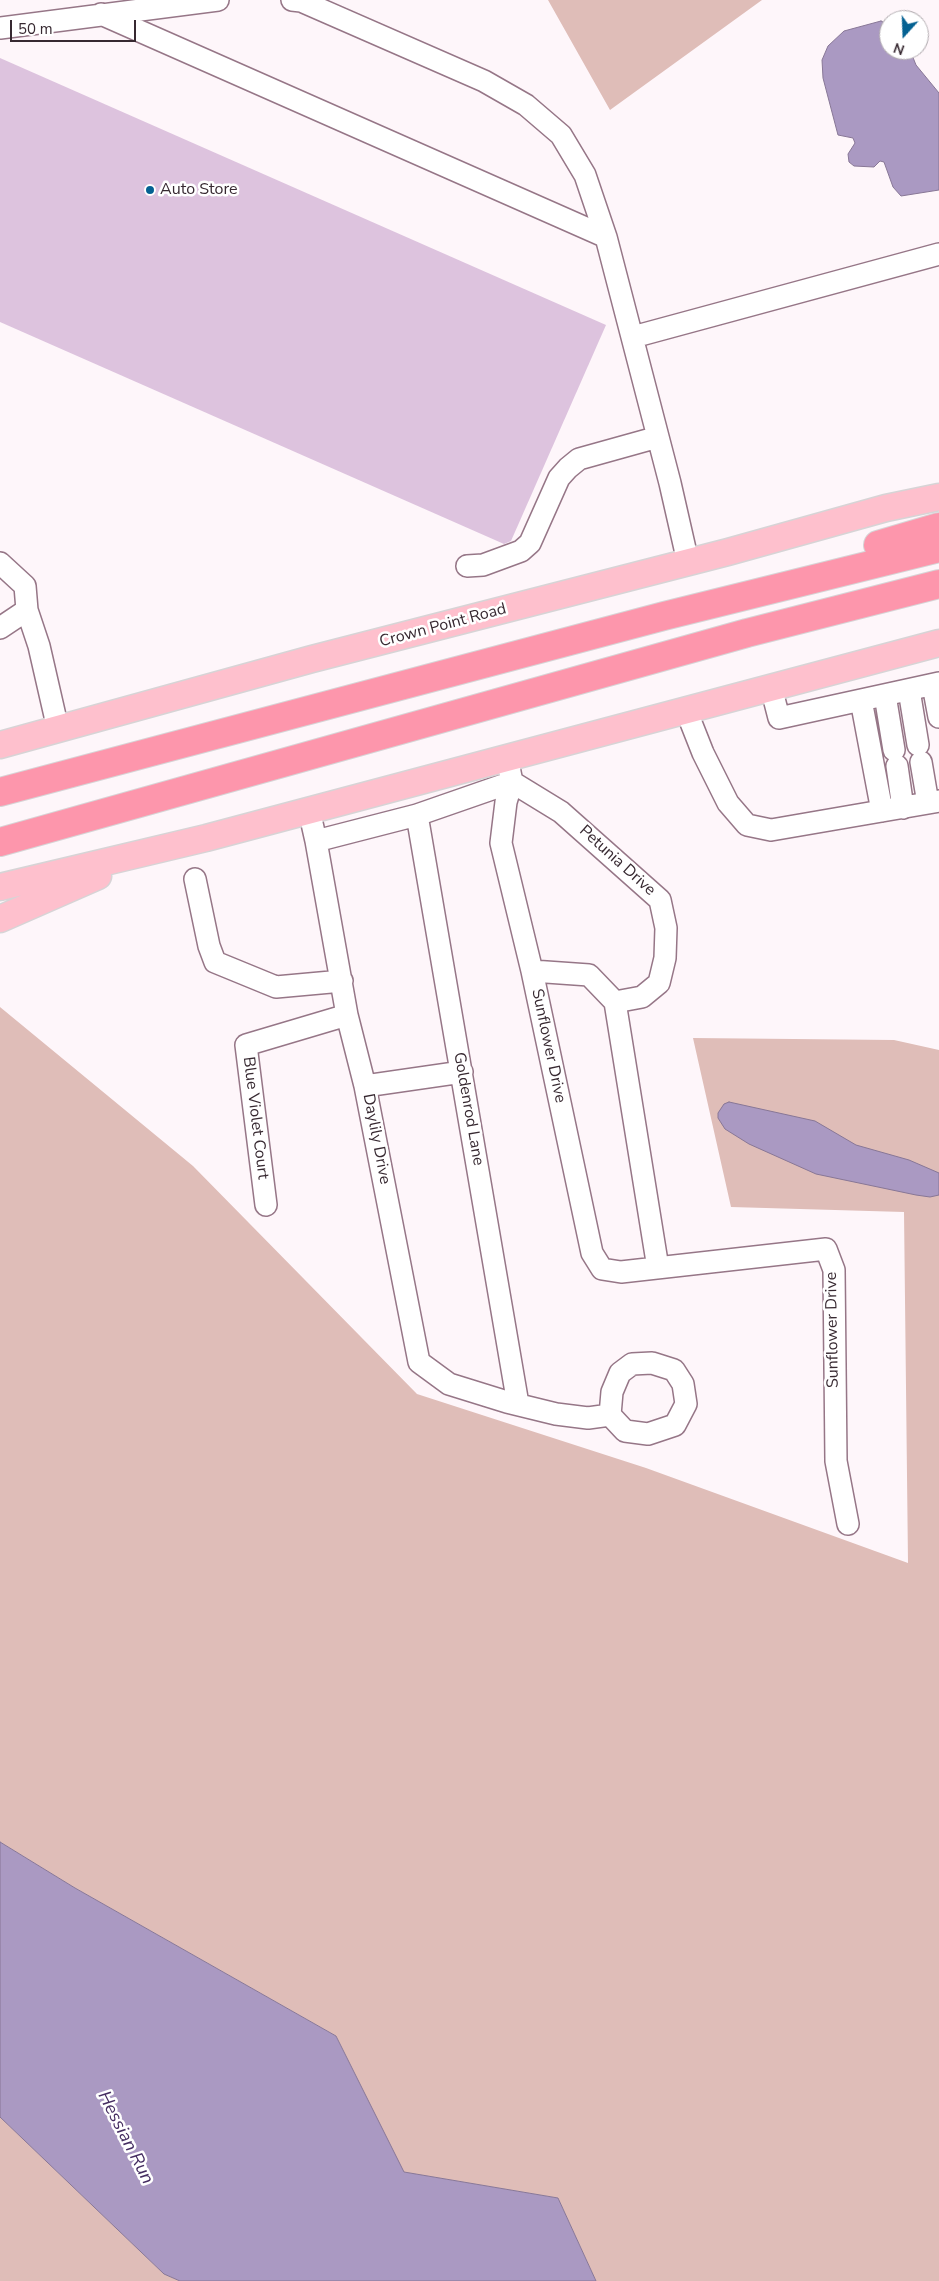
<!DOCTYPE html>
<style>
body{margin:0}
#map{position:relative;width:939px;height:2281px;overflow:hidden;background:#fef6fa;font-family:"Nunito Sans",sans-serif}
canvas{display:block}
.north{position:absolute;left:879px;top:10px;width:50px;height:50px;box-sizing:border-box;background:#fff;border:1px solid #afa9ad;border-radius:50%;rotate:200deg;font-size:14px;font-weight:700;line-height:20px;text-align:center;color:#372931}
.north::after{content:'';display:block;margin:auto;width:18px;height:22px;background:#046192;clip-path:polygon(50% 0,100% 100%,50% 72%,0 100%)}
.scale{position:absolute;left:10px;top:20px;width:126px;height:22px;box-sizing:border-box;border:2px solid #372931;border-top:0;padding-left:6px;font-size:15px;line-height:18px;white-space:nowrap;color:#372931;-webkit-text-stroke:4px #fff;paint-order:stroke}
</style>
<div id="map">
<canvas width="939" height="2281"></canvas>
<div class="north">N</div>
<div class="scale">50 m</div>
</div>
<script>
const ctx = document.querySelector('canvas').getContext('2d');
ctx.lineJoin = 'round';
function fill(path, color) {
  ctx.fillStyle = color;
  ctx.fill(path, 'evenodd');
}
function poly(rows) {
  const path = new Path2D();
  for (const r of rows) {
    path.moveTo(r[0], r[1]);
    for (let i = 2; i < r.length; i += 2) path.lineTo(r[i], r[i + 1]);
  }
  return path;
}
function stroke(path, color, width, dash) {
  ctx.strokeStyle = color;
  ctx.lineWidth = width;
  ctx.lineCap = dash ? 'butt' : 'round';
  ctx.setLineDash(dash || []);
  ctx.stroke(path);
}
function drawText(font, color, halo, rows, align = 'center') {
  ctx.font = font + ' "Nunito Sans",sans-serif';
  ctx.lineWidth = 5;
  ctx.setLineDash([]);
  ctx.textBaseline = 'middle';
  ctx.strokeStyle = halo;
  ctx.fillStyle = color;
  for (const [text, x, y, turn = 0] of rows) {
    ctx.save();
    ctx.translate(x, y);
    ctx.rotate((+turn || 0) * Math.PI / 180);
    ctx.textAlign = isNaN(turn) ? turn : align;
    if (halo) ctx.strokeText(text, 0, 0);
    ctx.fillText(text, 0, 0);
    ctx.restore();
  }
}
fill(poly([
 [548,0,762,0,610,110],
 [0,1007,193,1166,417,1394,646,1468,908,1563,904,1212,731,1207,693,1038,894,1040,939,1050,939,2281,596,2281,558,2198,403,2172,336,2036,75,1888,0,1842],
 [0,2117,164,2274,180,2281,0,2281]
]), '#dfbdb8');
const water = poly([
 [881,21,889,25,889,50,910,50,916,65,939,93,939,190,901,196,893,187,884,162,880,161,874,167,854,166,849,162,848,154,855,143,853,138,838,135,823,78,822,60,828,46,844,31,881,21],
 [729,1102,815,1121,856,1145,909,1160,939,1173,939,1195,930,1197,916,1195,816,1174,749,1144,725,1129,718,1118,718,1113,724,1104,729,1102],
 [0,1842,75,1888,336,2036,404,2172,558,2198,596,2281,180,2281,164,2274,0,2117,0,1842]
]);
fill(water, '#aa99c2');
stroke(water, '#887796', 1);
fill(poly([
 [0,58,606,325,511,541,504,544,0,322]
]), '#ddc3de');
const minor = poly([
 [292,0,301,1,484,81,526,105,561,135,585,175,606,237,670,483,688,562],
 [101,14,606,237],
 [0,28,218,0],
 [633,337,939,254],
 [0,563,25,586,27,610,39,646,58,729],
 [467,566,483,565,521,551,530,543,559,478,568,468,579,459,658,437],
 [0,628,27,610],
 [933,685,939,717],
 [771,687,779,718,939,683],
 [909,690,918,745],
 [885,695,894,750],
 [861,700,882,811],
 [686,710,703,753,728,803,747,825,771,830,939,801],
 [507,757,512,782,506,802,501,843,532,971,592,1253,602,1269,621,1272,826,1249,834,1270,836,1461,848,1524],
 [921,762,928,803],
 [897,766,903,808],
 [309,810,316,841,347,1015,365,1086,419,1362,449,1384,507,1402,556,1414,588,1418,610,1415],
 [417,815,518,1404],
 [316,841,417,815,512,782,561,812,660,900,666,928,665,958,659,983,642,997,615,1002],
 [195,879,209,946,215,962,276,987,342,981],
 [532,971,589,975,615,1002,658,1268],
 [365,1086,462,1072],
 [266,1205,246,1045,347,1015],
 [652,1363,674,1370,683,1384,686,1404,675,1425,648,1434,625,1431,610,1415,612,1392,620,1373,632,1364,652,1363]
]);
const major = poly([
 [0,745,312,659,728,552,886,508,939,497],
 [0,887,206,838,939,643],
 [0,919,98,876]
]);
const highway = poly([
 [878,545,939,527],
 [0,792,664,616,939,548],
 [0,842,747,633,939,584]
]);
stroke(minor, '#967687', 24);
stroke(major, '#d7d4d6', 29);
stroke(highway, '#d7d4d6', 30);
stroke(minor, '#fff', 21);
stroke(major, '#fec0cd', 26);
stroke(highway, '#fd96ac', 28);
for (const [x, y, r, color] of [
 [150,190,5,"#046192"]
]) {
  const dot = new Path2D();
  dot.arc(x, y, r, 0, 2 * Math.PI);
  ctx.fillStyle = color;
  ctx.fill(dot);
  stroke(dot, '#fff', 2);
}
drawText('16px', '#372931', '#fff', [
 ["Auto Store",160,190]
], 'left');
drawText('16px', '#372931', '#fff', [
 ["Crown Point Road",443,626,-15],
 ["Petunia Drive",617,861,42],
 ["Sunflower Drive",548,1046,78],
 ["Goldenrod Lane",468,1109,80],
 ["Blue Violet Court",255,1118,83],
 ["Daylily Drive",376,1139,79],
 ["Sunflower Drive",833,1330,-91]
]);
drawText('italic 18px', '#452d61', '#fff', [
 ["Hessian Run",125,2138,63]
]);
</script>
